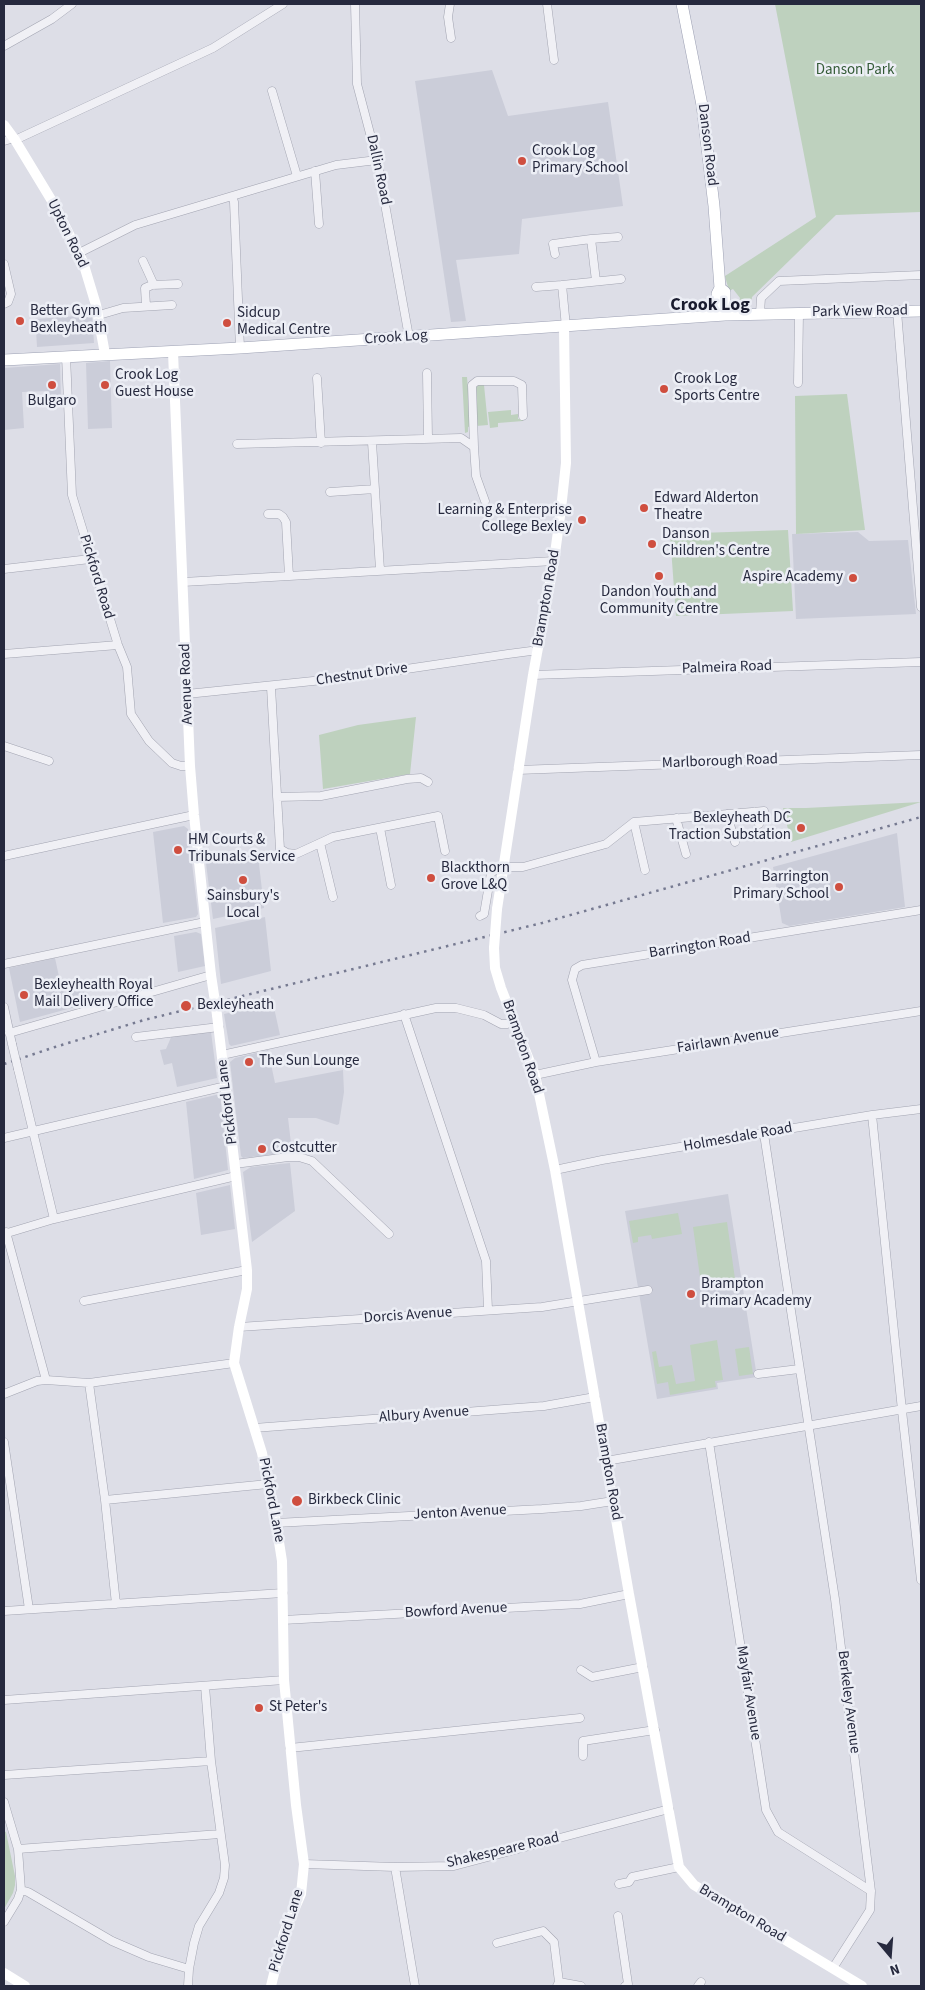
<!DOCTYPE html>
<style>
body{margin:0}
#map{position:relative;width:925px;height:1990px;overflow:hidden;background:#dddee7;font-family:"Source Sans 3",sans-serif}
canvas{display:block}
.frame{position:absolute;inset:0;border:5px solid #26293e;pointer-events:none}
.north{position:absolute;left:865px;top:1930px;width:50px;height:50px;-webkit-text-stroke:4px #eceef5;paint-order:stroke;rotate:162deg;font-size:14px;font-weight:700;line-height:20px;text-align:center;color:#26293e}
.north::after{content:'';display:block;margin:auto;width:18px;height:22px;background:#26293e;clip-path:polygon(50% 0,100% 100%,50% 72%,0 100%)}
</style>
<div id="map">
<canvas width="925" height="1990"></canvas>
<div class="frame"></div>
<div class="north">N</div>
</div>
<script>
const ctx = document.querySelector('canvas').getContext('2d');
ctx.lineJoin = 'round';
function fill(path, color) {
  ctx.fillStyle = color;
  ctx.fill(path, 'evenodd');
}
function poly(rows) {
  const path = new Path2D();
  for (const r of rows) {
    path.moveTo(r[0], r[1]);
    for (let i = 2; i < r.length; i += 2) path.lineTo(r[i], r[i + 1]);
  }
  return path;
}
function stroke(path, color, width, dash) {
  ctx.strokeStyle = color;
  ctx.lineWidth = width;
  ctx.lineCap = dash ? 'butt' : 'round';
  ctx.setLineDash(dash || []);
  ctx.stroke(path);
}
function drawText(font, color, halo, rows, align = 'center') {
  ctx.font = font + ' "Source Sans 3",sans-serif';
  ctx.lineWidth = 5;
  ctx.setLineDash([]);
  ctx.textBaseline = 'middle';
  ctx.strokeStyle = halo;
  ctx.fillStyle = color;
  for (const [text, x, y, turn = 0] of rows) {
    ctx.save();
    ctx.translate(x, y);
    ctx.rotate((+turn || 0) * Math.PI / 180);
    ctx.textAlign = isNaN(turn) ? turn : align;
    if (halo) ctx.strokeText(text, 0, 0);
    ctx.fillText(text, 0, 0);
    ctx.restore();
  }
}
fill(poly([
 [492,70,508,116,608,102,623,206,522,219,519,254,456,260,466,321,451,322,415,81],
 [92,315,94,343,37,347,36,330,32,330,31,325,36,323,35,319],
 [110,361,112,428,88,429,86,363],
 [60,364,61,396,50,396,49,391,22,392,24,428,4,430,4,368],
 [858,532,869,541,908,540,916,614,796,619,792,534],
 [184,826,188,829,198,914,196,917,163,923,153,832],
 [897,833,905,907,789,926,782,923,773,867],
 [258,855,264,908,213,919,206,863],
 [265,917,271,971,221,984,215,928],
 [196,932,201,934,205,966,178,972,174,936],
 [55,958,61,986,82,982,86,1004,20,1022,9,968],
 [273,1003,280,1035,231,1046,229,1044,224,1014],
 [211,1032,217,1078,177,1087,172,1063,164,1065,160,1050,166,1049,172,1035],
 [268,1050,275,1083,343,1070,344,1092,339,1124,337,1125,316,1118,288,1118,292,1152,243,1158,241,1156,230,1062,235,1058],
 [220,1094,228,1170,194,1179,186,1102],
 [290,1163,295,1211,252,1242,243,1172,251,1167],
 [230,1185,235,1229,201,1235,196,1193],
 [728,1194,757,1377,717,1383,718,1389,657,1399,625,1211]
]), '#cbcdd9');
fill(poly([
 [775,4,921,4,921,212,836,215,752,297,751,304,743,304,739,303,740,298,733,289,729,291,725,276,816,217],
 [462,377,467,377,471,426,468,427,468,432,465,433],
 [479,385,484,385,488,425,476,426,475,388],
 [847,394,865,530,796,534,795,396],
 [511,410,511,415,518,414,518,419,523,418,523,421,498,423,498,427,490,428,488,412],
 [788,530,793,611,676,616,670,534],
 [416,717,410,774,323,789,319,735,358,725],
 [921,802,791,842,783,808,806,808],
 [678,1213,682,1234,652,1239,651,1235,638,1237,638,1242,633,1243,629,1221],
 [727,1222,735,1279,701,1284,693,1227],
 [717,1340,723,1380,715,1381,716,1387,670,1395,668,1382,657,1384,652,1352,656,1351,659,1367,672,1365,676,1384,695,1381,690,1345],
 [749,1347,753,1374,739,1376,735,1349],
 [4,1831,6,1832,15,1876,15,1885,13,1893,4,1909]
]), '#bed1be');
const street = poly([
 [355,4,357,84,377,160,409,337],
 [450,4,448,17,451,38],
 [547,4,554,60],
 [4,46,52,19,72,4],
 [272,91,297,176],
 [15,140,213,48,283,4],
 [4,141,14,138],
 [315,171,319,224],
 [232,196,234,202,240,348],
 [591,239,618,237],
 [79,253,135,225,336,165,377,160],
 [555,254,553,244,591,239,596,281],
 [143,261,154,285],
 [536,287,562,285],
 [4,304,8,302,11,294,4,264],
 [146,306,145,288,152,285,178,284],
 [897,311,921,607],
 [760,313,761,298,779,281,921,275],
 [99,315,123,308,172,305],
 [566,327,562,285,621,279],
 [66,356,72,495,118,645,127,667,131,714,149,741,172,763,181,766,190,766],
 [427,373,428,439],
 [317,378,321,443],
 [798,383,799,313],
 [372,442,380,570],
 [237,444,461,438,474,447,476,476,485,501],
 [474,447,472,385,477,381,514,381,522,385,523,416],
 [330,492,375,489],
 [268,514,279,514,283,517,286,522,289,576],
 [4,569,90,559],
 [183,582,554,561],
 [4,654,118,645],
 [533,675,921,662],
 [271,687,280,849,287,853,296,854,333,837,438,816,445,851],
 [187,694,352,677,508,654,531,651,537,653],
 [4,746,49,761],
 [518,770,921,755],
 [277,797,321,796,407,779,421,778,428,782],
 [754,812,759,824],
 [727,814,735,842],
 [676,818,686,854],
 [634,822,645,870],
 [380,828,391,885],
 [320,843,333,897],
 [4,856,194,815],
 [480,916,484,914,491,873,497,869,504,867,523,867,606,844,634,822,764,811],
 [4,964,205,922],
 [4,1007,12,1044],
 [404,1014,486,1261,488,1310],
 [9,1033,211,975],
 [136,1037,219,1027],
 [222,1055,436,1008,456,1008,484,1015,501,1024,507,1024,515,1021],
 [596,1062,572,980,575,969,582,965,921,910],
 [18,1069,54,1219],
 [535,1075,596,1062,921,1011],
 [872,1115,903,1420,921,1580],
 [764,1134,835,1599,871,1891,870,1910,833,1968],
 [4,1138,226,1086],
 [235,1164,288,1157,299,1157,312,1161,389,1234],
 [555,1170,602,1160,872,1115,921,1109],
 [6,1232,46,1380],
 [4,1234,54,1219,236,1176],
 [84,1301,247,1270],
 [239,1327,542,1307,648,1290],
 [758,1374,799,1369],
 [89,1383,105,1500,116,1604],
 [4,1394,37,1381,46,1380,89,1383,234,1363],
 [254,1428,544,1406,595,1397],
 [4,1442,29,1609],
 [709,1442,766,1810,778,1832,871,1891],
 [606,1461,921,1406],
 [105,1500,268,1484],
 [276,1523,542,1509,581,1506,613,1501],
 [4,1611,283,1593],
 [283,1620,580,1604,629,1594],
 [581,1670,592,1677,643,1667],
 [4,1700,284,1680],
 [290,1748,580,1718],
 [583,1756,583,1741,655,1730],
 [4,1775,211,1761],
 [4,1802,18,1849,21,1890,18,1899,4,1922],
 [18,1849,220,1834],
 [304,1864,395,1867,454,1866,669,1809],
 [395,1867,415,1986],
 [619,1884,629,1882,632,1877,679,1867],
 [21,1890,28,1892,112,1941,149,1957,189,1969],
 [618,1916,628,1984,625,1986],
 [497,1943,543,1931,554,1942,559,1982,557,1986],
 [559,1982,581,1986],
 [188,1986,189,1969,194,1943,199,1926,219,1893,224,1878,225,1865,211,1761,205,1686],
 [698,1986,701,1982]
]);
const primary = poly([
 [682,4,702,105,714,206,720,288,725,292,725,315],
 [718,315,717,294,720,288],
 [4,360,240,348,725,315,921,311]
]);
stroke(street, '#a2a4b1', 9);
stroke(primary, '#9ca0b3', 12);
stroke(street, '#f0f0f5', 8);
stroke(poly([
 [4,125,15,140,55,206,83,262,96,305,105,354],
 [173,352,190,766,194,815,211,975],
 [497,909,533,675,554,561,561,509,566,463,564,327],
 [494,948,495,968,501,988,535,1075,555,1170,629,1594,679,1867,694,1885,862,1986],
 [217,1015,247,1270,247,1289,239,1327,234,1363,262,1453,276,1523,282,1561,284,1680,296,1805,304,1864,301,1894,284,1933,271,1986],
 [4,1973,25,1986]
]), '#fff', 10);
stroke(primary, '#fff', 11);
stroke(poly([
 [4,1064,55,1047,144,1020,542,923,921,817]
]), '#767a91', 2.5, [2.5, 5]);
const streetBridge = poly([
 [12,1044,18,1069]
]);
stroke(streetBridge, '#a2a4b1', 9, []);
stroke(streetBridge, '#f0f0f5', 8);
stroke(poly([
 [494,948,497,909],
 [211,975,217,1015]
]), '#fff', 10);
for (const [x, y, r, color] of [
 [522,161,5,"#cf4e3f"],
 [20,321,5,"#cf4e3f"],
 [227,323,5,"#cf4e3f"],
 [52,385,5,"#cf4e3f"],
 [105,385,5,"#cf4e3f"],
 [664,389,5,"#cf4e3f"],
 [644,508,5,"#cf4e3f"],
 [582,520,5,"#cf4e3f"],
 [652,544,5,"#cf4e3f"],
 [659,576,5,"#cf4e3f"],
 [853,578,5,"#cf4e3f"],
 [801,828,5,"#cf4e3f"],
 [178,850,5,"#cf4e3f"],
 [431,878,5,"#cf4e3f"],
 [243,880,5,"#cf4e3f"],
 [839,887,5,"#cf4e3f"],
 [24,995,5,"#cf4e3f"],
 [186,1006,6,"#cf4e3f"],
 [249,1062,5,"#cf4e3f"],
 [262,1149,5,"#cf4e3f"],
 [691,1294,5,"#cf4e3f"],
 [297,1501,6,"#cf4e3f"],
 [259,1708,5,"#cf4e3f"]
]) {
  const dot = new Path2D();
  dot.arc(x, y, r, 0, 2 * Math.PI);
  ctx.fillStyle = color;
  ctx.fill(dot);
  stroke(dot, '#eceef5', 2);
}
drawText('15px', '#335a36', '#eceef5', [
 ["Danson Park",855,71]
]);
drawText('15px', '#26293e', '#eceef5', [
 ["Danson Road",707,145,83],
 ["Dallin Road",378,170,78],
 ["Upton Road",67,234,64],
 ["Park View Road",860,312,-1],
 ["Crook Log",396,338,-4],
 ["Pickford Road",96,577,73],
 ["Brampton Road",547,598,-80],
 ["Palmeira Road",727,668,-2],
 ["Chestnut Drive",362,675,-8],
 ["Avenue Road",187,684,-92],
 ["Marlborough Road",720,762,-2],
 ["Barrington Road",700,946,-9],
 ["Fairlawn Avenue",728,1041,-9],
 ["Brampton Road",522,1047,71],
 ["Pickford Lane",228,1102,-97],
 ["Holmesdale Road",738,1138,-10],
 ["Dorcis Avenue",408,1316,-4],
 ["Albury Avenue",424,1415,-4],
 ["Brampton Road",608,1472,80],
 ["Pickford Lane",271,1500,79],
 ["Jenton Avenue",460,1513,-3],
 ["Bowford Avenue",456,1611,-3],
 ["Mayfair Avenue",748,1693,81],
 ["Berkeley Avenue",848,1702,83],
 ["Shakespeare Road",503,1851,-13],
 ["Brampton Road",742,1914,31],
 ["Pickford Lane",287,1931,-73]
]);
drawText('15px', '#26293e', '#eceef5', [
 ["Crook Log",532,152],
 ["Primary School",532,169],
 ["Better Gym",30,312],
 ["Bexleyheath",30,329],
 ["Sidcup",237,314],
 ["Medical Centre",237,331],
 ["Crook Log",115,376],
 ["Guest House",115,393],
 ["Crook Log",674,380],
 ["Sports Centre",674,397],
 ["Bulgaro",52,402,"center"],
 ["Edward Alderton",654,499],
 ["Theatre",654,516],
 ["Learning & Enterprise",572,511,"right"],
 ["College Bexley",572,528,"right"],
 ["Danson",662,535],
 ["Children's Centre",662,552],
 ["Aspire Academy",843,578,"right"],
 ["Dandon Youth and",659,593,"center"],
 ["Community Centre",659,610,"center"],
 ["Bexleyheath DC",791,819,"right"],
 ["Traction Substation",791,836,"right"],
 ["HM Courts &",188,841],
 ["Tribunals Service",188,858],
 ["Blackthorn",441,869],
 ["Grove L&Q",441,886],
 ["Barrington",829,878,"right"],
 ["Primary School",829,895,"right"],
 ["Sainsbury's",243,897,"center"],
 ["Local",243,914,"center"],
 ["Bexleyhealth Royal",34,986],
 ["Mail Delivery Office",34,1003],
 ["Bexleyheath",197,1006],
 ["The Sun Lounge",259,1062],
 ["Costcutter",272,1149],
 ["Brampton",701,1285],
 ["Primary Academy",701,1302],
 ["Birkbeck Clinic",308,1501],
 ["St Peter's",269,1708]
], 'left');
drawText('bold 18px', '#191b2e', '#eceef5', [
 ["Crook Log",710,306]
]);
</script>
